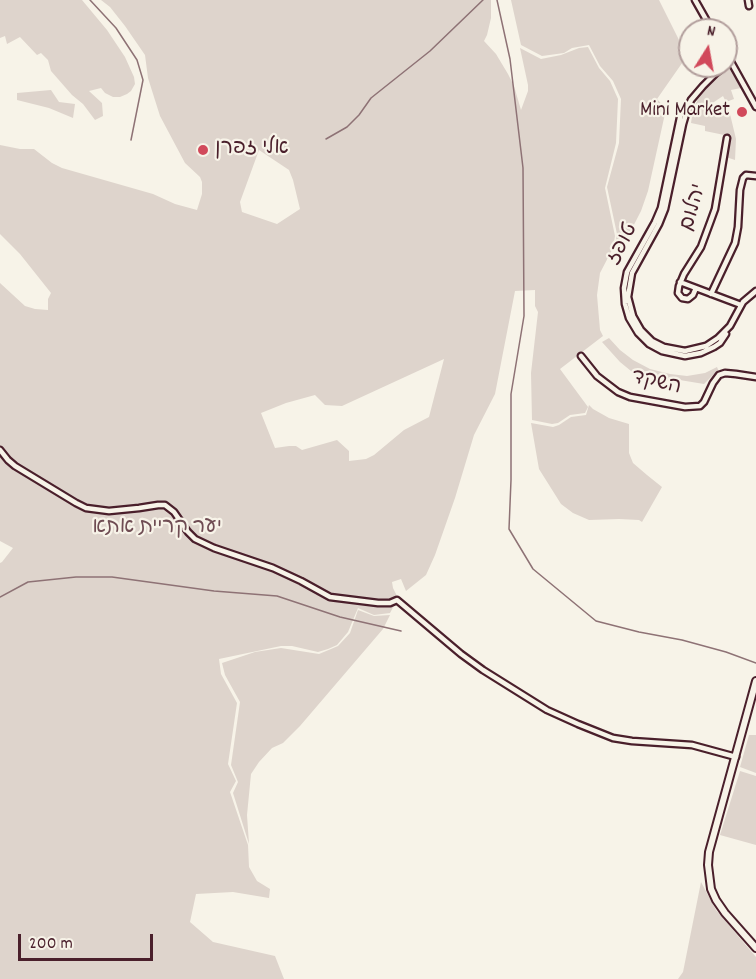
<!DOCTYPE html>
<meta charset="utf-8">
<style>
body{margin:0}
#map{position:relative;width:756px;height:979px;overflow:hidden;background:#f7f3e8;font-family:Dekko,sans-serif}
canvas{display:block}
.north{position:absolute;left:678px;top:18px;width:60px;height:60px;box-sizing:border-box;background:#f7f3e8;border:2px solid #b29e9c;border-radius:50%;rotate:11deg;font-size:16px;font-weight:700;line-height:24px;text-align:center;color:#4a1f2b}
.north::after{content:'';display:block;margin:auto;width:21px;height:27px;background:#d1495b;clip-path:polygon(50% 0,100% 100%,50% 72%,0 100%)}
.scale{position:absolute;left:18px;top:934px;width:135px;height:27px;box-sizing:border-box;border:3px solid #4a1f2b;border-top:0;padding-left:8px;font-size:18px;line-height:21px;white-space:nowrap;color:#4a1f2b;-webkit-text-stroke:4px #f7f3e8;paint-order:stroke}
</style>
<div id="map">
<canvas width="756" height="979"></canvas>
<div class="north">N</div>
<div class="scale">200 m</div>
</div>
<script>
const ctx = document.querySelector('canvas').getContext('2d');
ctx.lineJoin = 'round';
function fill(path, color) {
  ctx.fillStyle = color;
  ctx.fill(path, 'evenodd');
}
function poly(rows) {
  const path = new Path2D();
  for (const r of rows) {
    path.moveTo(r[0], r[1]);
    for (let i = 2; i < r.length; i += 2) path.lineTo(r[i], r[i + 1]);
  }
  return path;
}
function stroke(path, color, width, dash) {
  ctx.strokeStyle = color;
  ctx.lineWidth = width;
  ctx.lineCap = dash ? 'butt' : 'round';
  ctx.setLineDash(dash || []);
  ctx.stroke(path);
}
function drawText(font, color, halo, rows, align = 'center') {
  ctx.font = font + ' Dekko,"Playpen Sans Hebrew",sans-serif';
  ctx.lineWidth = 4.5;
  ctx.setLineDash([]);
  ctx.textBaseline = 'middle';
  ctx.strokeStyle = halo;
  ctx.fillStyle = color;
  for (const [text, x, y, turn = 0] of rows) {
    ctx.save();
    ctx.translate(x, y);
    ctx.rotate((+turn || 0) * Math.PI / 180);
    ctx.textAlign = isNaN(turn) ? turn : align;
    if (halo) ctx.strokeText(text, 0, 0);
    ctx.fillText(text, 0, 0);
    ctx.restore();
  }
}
fill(poly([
 [0,0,82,0,107,30,125,57,134,77,135,84,131,91,127,94,120,97,113,97,105,93,101,88,89,91,102,103,103,116,95,120,83,104,72,95,51,71,48,60,41,53,37,55,20,37,7,44,5,36,0,38],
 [101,0,491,0,491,18,487,35,484,41,496,54,508,74,514,86,521,110,528,91,528,85,520,48,541,59,561,55,579,48,588,47,599,68,610,81,618,99,616,143,605,188,615,236,613,248,600,273,597,295,600,330,603,336,560,369,588,407,585,413,570,415,558,423,552,424,532,420,531,373,538,312,535,306,535,290,515,291,495,394,474,435,455,498,435,555,426,575,406,591,401,579,392,582,393,588,398,598,390,613,374,615,358,608,348,632,337,645,328,649,318,652,292,646,281,646,219,659,221,674,237,703,228,764,236,781,230,792,248,845,249,867,257,881,270,889,269,898,233,892,196,894,190,922,213,942,275,956,284,979,0,979,0,563,2,562,13,548,0,541,0,283,25,306,35,309,48,310,48,299,51,293,20,254,0,234,0,145,20,149,34,149,52,163,62,168,153,194,175,204,197,210,202,194,202,182,200,177,185,163,160,116,148,78,145,55,125,26,110,7],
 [259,150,289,170,293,180,300,209,277,224,242,212,240,202],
 [444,359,429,417,404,430,374,455,366,459,349,461,349,451,337,440,302,450,296,446,289,446,275,448,261,413,286,403,315,395,325,405,342,406],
 [511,0,659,0,687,56,657,99,666,109,648,191,641,211,622,248,615,245,617,234,607,187,619,143,621,99,613,81,600,66,589,45,572,48,564,53,542,56,521,45],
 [729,68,741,88,731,90,734,99,726,102,723,96,711,104,719,116,730,114,736,139,735,160,726,157,729,136,705,131,705,126,691,123,693,110,698,99,719,74],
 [51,90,59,102,75,104,73,118,49,108,17,100,17,93],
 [609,338,620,350,633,360,650,369,670,374,687,376,705,373,717,367,719,372,714,374,704,384,637,373,631,371,620,362,602,342],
 [589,405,593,409,609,418,629,424,629,453,633,463,647,475,662,487,642,522,639,520,619,519,589,520,573,513,561,504,539,469,531,423,553,427,559,425,571,417,586,415],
 [358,610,374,616,390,615,383,629,300,726,283,743,272,748,259,762,251,774,247,815,249,844,233,793,238,782,231,765,240,702,225,675,222,663,255,652,281,648,319,654,331,649,338,646,350,633],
 [749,735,756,735,756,773,740,767],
 [740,771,756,776,756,845,720,835],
 [701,882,716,910,756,957,756,979,678,979,683,972]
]), '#ded4cc');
stroke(poly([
 [90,0,116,28,137,60,143,80,131,140],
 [497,0,510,59,523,168,524,316,511,394,511,480,509,529,533,569,596,621,639,632,682,640,726,652,756,663],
 [326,139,347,127,359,115,371,98,430,51,483,0],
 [0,597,28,582,76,577,112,577,214,591,277,596,340,617,401,631]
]), '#8e7275', 1.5);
const minor = poly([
 [695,0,712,30],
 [748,0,749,6],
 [726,53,756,107],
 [725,66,715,74,703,86,691,100,688,107,683,124,665,209,659,224,632,273,628,297,633,316,641,330,652,341,664,347,685,351,706,346,718,338,730,326,743,302,756,291],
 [688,104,681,113,661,208,655,222,627,272,624,288,625,304,629,318,638,333,649,344,662,351,685,356,701,353,714,347,720,343,726,334],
 [680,282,741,305],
 [696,288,693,295,688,299,682,298,678,293,679,286,684,274,701,247,711,220,715,209,727,138],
 [711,294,735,243,738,227,740,190,743,178,746,175,756,176],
 [581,356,597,376,618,392,630,397,685,407,700,406,704,402,713,383,719,375,725,373,736,374,756,377],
 [0,450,8,460,15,466,76,503,86,508,109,511,139,508,158,505,165,505,174,512,188,532,195,539,214,548,273,568,301,581,330,597,378,603,390,603,397,600,461,654,483,670,547,710,578,724,613,738,632,741,692,745,736,757]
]);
const tertiary = poly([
 [756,681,709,852,708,865,711,889,716,900,725,913,756,948]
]);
stroke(minor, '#4a1f2b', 9);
stroke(tertiary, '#4a1f2b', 10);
stroke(minor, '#f7f3e8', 4.5);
stroke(tertiary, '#f7f3e8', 6);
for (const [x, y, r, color] of [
 [742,112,6,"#d1495b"],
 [203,150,6,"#d1495b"]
]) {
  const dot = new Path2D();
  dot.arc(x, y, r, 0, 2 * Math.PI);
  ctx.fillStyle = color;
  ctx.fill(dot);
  stroke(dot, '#f7f3e8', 2);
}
drawText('21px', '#4a1f2b', '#f7f3e8', [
 ["Mini Market",730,112],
 ["אלי זפרן",215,150,"left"]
], 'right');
drawText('21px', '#4a1f2b', '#f7f3e8', [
 ["יהלום",695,208,-74],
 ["טופז",624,245,-63],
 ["השקד",656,384,13]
]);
drawText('21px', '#6f4c53', '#f7f3e8', [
 ["יער קריית אתא",157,529]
]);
</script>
